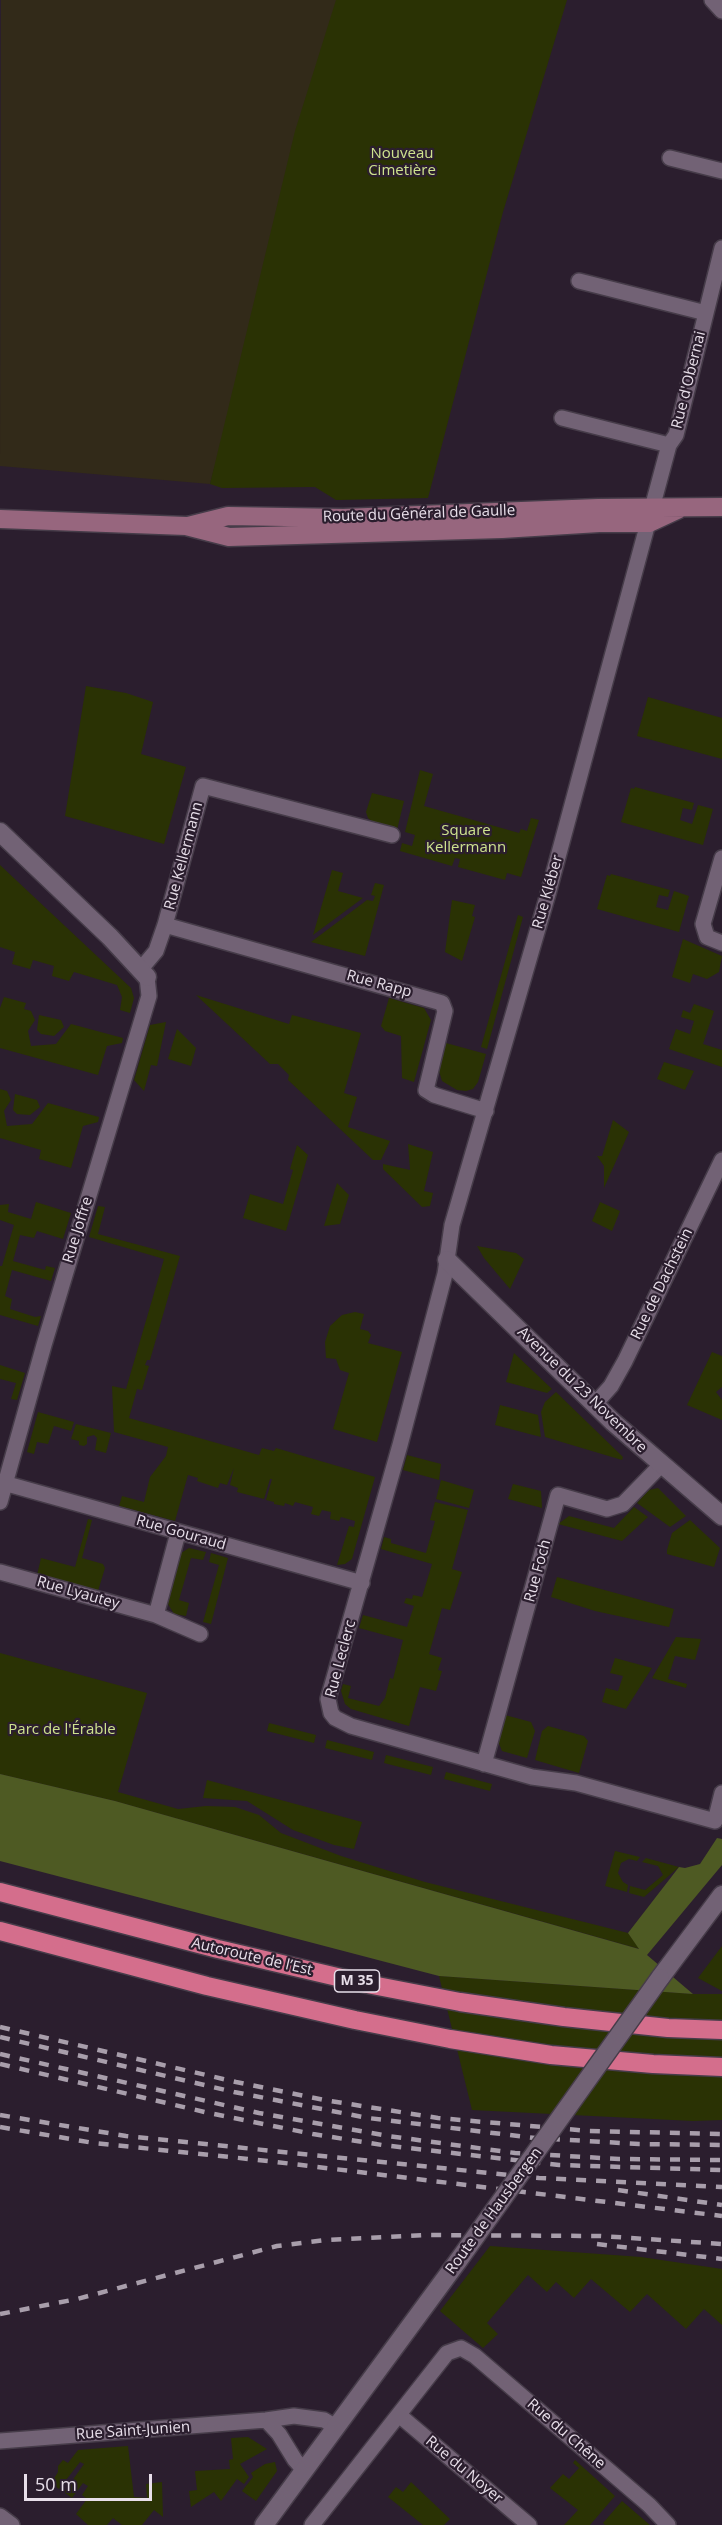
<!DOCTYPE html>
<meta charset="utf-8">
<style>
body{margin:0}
#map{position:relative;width:722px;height:2525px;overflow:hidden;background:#2b1e2e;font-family:"Open Sans",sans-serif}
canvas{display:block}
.scale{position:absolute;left:24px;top:2474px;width:128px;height:27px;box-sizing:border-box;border:3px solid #e8dfea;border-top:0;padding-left:8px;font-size:18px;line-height:21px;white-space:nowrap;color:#e8dfea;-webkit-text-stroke:4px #2b1e2e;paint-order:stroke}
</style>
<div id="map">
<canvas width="722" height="2525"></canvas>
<div class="scale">50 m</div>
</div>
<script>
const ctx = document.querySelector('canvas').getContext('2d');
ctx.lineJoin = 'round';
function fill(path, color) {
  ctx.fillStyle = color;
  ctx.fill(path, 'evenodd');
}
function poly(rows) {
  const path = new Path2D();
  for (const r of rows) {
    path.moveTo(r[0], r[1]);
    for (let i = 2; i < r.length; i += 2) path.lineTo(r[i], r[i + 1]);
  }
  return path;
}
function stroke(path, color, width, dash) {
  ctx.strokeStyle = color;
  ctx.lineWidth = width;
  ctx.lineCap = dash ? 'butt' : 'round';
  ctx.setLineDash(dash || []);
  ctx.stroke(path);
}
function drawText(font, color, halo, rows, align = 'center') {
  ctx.font = font + ' "Open Sans",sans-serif';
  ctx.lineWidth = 4.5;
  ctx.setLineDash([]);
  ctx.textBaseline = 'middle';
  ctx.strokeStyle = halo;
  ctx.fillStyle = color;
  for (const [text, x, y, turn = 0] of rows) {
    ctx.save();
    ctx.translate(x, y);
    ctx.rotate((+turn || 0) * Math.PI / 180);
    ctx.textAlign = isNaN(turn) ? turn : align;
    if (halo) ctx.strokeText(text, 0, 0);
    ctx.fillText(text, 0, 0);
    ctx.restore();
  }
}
fill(poly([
 [1,0,344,0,210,484,0,466]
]), '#322a19');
fill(poly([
 [336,0,567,0,503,212,428,498,336,500,315,487,222,488,210,484,295,131],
 [86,686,126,693,153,702,141,754,186,767,164,844,65,816],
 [648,697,722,718,722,759,637,736],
 [420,770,433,774,424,806,519,833,521,829,527,831,531,818,539,820,521,877,507,873,505,880,458,867,460,859,455,858,452,866,400,851,402,843,412,846,415,835,405,832],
 [635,787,694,803,692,810,683,808,680,820,692,824,698,805,713,809,703,845,621,822,631,788,634,789],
 [372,793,404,801,397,830,375,824,368,818,366,812],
 [0,865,131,988,134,998,130,1013,120,1010,122,997,117,985,74,972,69,981,52,976,54,966,33,960,30,969,12,964,15,952,0,947],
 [332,870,343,873,338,891,363,898,313,935],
 [611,874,670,890,668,897,659,895,656,907,668,910,674,891,689,896,679,932,597,909,607,875,610,876],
 [375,883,384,885,365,956,311,942,367,900,373,901,375,896,371,895],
 [452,900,475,905,472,916,475,917,462,961,445,952],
 [518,915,523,917,487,1049,481,1047],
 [683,939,722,956,719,972,707,979,693,974,690,983,672,977],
 [196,995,289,1024,292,1015,361,1033,344,1093,357,1097,348,1127,390,1141,381,1160,373,1160,288,1080,289,1075,278,1064,270,1064],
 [4,997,26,1003,24,1009,31,1011,35,1020,28,1031,31,1046,56,1044,71,1024,123,1038,122,1043,107,1046,98,1075,0,1048,0,1008],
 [389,998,424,1008,431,1020,414,1082,402,1078,401,1036,385,1031,381,1026],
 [694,1004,714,1011,703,1044,722,1050,722,1067,669,1049,676,1029,690,1034,694,1021,681,1017,683,1010,690,1013],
 [39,1015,61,1020,64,1027,54,1036,41,1034,37,1030],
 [166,1022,157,1066,151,1065,144,1091,134,1080,150,1025],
 [177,1029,196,1048,191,1066,168,1059],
 [446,1043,486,1054,478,1082,473,1089,466,1091,457,1090,442,1081,439,1071],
 [664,1062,694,1071,685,1090,657,1079],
 [0,1089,7,1091,11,1100,4,1111,7,1126,32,1124,48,1103,99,1117,98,1122,83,1126,71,1168,39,1159,41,1150,0,1138],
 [15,1094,37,1100,40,1107,30,1115,17,1114,13,1110],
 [613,1120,629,1132,604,1188,604,1166,597,1156,602,1156],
 [408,1144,433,1152,424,1191,433,1193,430,1206,422,1207,383,1169,383,1164,410,1170],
 [297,1145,308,1155,286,1231,243,1218,250,1194,283,1204,293,1170,290,1169],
 [337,1183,349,1195,340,1224,324,1226],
 [36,1202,71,1213,63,1239,37,1231,34,1238,20,1235,13,1261,45,1270,46,1266,55,1268,51,1281,12,1270,5,1296,12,1299,10,1309,35,1317,41,1316,38,1326,0,1315,0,1266,2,1266,14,1225,0,1220,0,1205,9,1204,8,1212,31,1219],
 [600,1202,620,1211,612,1231,592,1221],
 [98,1206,105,1207,98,1234,180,1256,150,1360,147,1360,145,1365,149,1366,142,1390,137,1389,129,1418,259,1455,262,1448,274,1451,276,1448,375,1477,352,1559,345,1564,337,1565,349,1526,354,1527,355,1521,341,1517,339,1521,330,1519,331,1512,322,1510,319,1516,311,1514,313,1507,295,1502,293,1506,285,1503,284,1506,274,1504,274,1502,266,1500,272,1479,270,1479,264,1499,237,1492,238,1488,230,1485,234,1468,227,1485,220,1483,218,1488,197,1481,198,1478,188,1475,175,1521,119,1506,122,1496,144,1502,150,1477,166,1456,168,1447,114,1432,112,1386,126,1389,164,1259,89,1237],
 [477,1246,516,1253,524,1259,510,1289,484,1258],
 [355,1312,364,1314,360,1329,368,1331,371,1335,368,1343,402,1352,377,1442,333,1429,349,1373,340,1370,336,1359,326,1358,325,1342,330,1326,342,1315],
 [712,1352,722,1356,722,1387,716,1392,722,1400,722,1420,687,1405],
 [514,1353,552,1389,547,1393,506,1382],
 [0,1365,25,1373,17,1400,11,1399,16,1383,0,1379],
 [556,1392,623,1457,622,1460,545,1437,541,1412,545,1402],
 [500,1405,538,1415,541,1437,495,1425],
 [38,1412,74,1422,71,1431,54,1426,48,1444,37,1442,34,1454,27,1452],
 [76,1424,111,1433,106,1453,95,1450,97,1438,94,1435,87,1437,87,1444,84,1446,79,1445,79,1441,71,1439],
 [407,1455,441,1464,439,1480,403,1470],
 [441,1480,474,1490,469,1508,436,1499],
 [513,1484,541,1491,542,1508,508,1499],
 [658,1488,686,1516,670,1527,637,1503,649,1490],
 [435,1502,468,1510,452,1569,462,1572,450,1610,442,1608,429,1654,442,1658,438,1670,442,1671,436,1691,420,1687,409,1726,351,1709,345,1704,341,1691,343,1684,351,1686,348,1698,379,1706,385,1698,390,1678,393,1679,403,1640,359,1628,363,1615,407,1627,414,1606,404,1603,406,1598,412,1599,413,1595,422,1597,432,1564,381,1549,384,1537,391,1539,391,1543,426,1553,435,1521,430,1520],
 [634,1507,648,1517,622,1541,558,1524,569,1516,614,1528],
 [88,1519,92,1520,82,1558,103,1564,105,1568,98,1591,37,1575,41,1558,75,1567],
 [690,1520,720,1548,714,1567,667,1554,667,1550,672,1533],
 [189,1548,206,1552,203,1560,191,1558,179,1600,189,1603,186,1616,174,1614,168,1604,181,1553],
 [211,1553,228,1558,211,1624,203,1622,219,1565,209,1562],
 [557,1577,674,1609,669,1627,595,1611,551,1597],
 [676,1637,701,1639,695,1660,675,1656,668,1679,687,1684,686,1688,652,1678],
 [0,1653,147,1693,118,1792,178,1809,206,1806,235,1807,259,1815,281,1833,341,1856,425,1882,628,1933,640,1949,115,1801,0,1774],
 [615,1658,652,1668,626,1709,602,1702,606,1688,618,1691,623,1676,610,1673],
 [505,1715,531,1722,535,1731,527,1758,502,1751,498,1741],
 [269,1723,316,1735,314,1743,267,1731],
 [548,1726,584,1736,588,1741,579,1773,535,1760,542,1731],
 [327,1740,374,1752,372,1760,325,1748],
 [386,1755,433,1767,431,1775,384,1763],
 [446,1772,492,1784,490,1791,444,1779],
 [207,1780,362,1822,354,1849,334,1845,293,1830,247,1801,203,1798],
 [615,1851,640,1857,637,1861,629,1859,621,1863,618,1873,623,1882,628,1885,627,1892,605,1886],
 [646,1858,679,1867,644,1897,629,1893,630,1886,645,1890,663,1875,658,1866,642,1862],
 [722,1946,722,1991,698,1978],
 [439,1976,693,1994,722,1994,722,2120,693,2121,472,2110],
 [490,2246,641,2257,722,2269,722,2325,704,2309,686,2329,647,2294,630,2312,591,2279,574,2298,556,2282,547,2292,528,2275,487,2323,498,2334,483,2348,440,2311],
 [248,2437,267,2449,240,2464,249,2477,244,2484,237,2479,221,2501,214,2492,191,2507,189,2491,197,2490,195,2471,230,2469,229,2460,233,2459,231,2438],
 [128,2446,134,2497,147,2498,146,2484,162,2482,163,2517,154,2510,142,2525,122,2525,113,2518,107,2525,88,2525,76,2514,87,2499,82,2495,88,2486,83,2483,72,2498,64,2492,84,2464,80,2462,59,2489,51,2483,58,2472,58,2466,63,2460,68,2463,78,2450],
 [575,2460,615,2496,590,2525,564,2525,578,2510,550,2488,563,2474,569,2479,579,2468,573,2463],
 [275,2462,277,2471,256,2501,242,2491,253,2477,251,2473,265,2464],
 [411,2482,450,2519,444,2525,423,2525,388,2497,396,2487,403,2492],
 [622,2501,650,2525,605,2525,603,2523]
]), '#2a3204');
fill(poly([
 [0,1774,115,1801,639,1949,628,1933,679,1867,685,1868,700,1864,717,1838,722,1839,722,1865,647,1955,693,1994,439,1976,0,1861]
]), '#4e5a23');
const minor = poly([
 [712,0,722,11],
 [670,158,722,171],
 [722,248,676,435,669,445,548,894,452,1225,445,1274,400,1445,328,1699,331,1713,335,1718,351,1726,532,1777,576,1783,715,1821,722,1793],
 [579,281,706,313],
 [562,418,669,445],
 [722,858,703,924,707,937,722,943],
 [165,925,442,1003,445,1011,426,1090,434,1095,486,1111],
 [140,970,156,951,165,925,203,786,392,835],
 [595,1404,611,1386,625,1361,722,1160],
 [0,1482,362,1583],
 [0,1502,44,1345,149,996,147,977],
 [0,1572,156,1615,178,1533],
 [156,1615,200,1634],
 [484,1764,558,1495,607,1509,623,1504,661,1465],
 [399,2415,529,2525],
 [266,2420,279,2434,295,2460,304,2470],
 [0,2441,266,2420,294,2416,324,2420,336,2427],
 [0,2516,12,2525],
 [312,2525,447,2353,461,2348,475,2356,649,2505,668,2525]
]);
const tertiary = poly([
 [0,832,110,937,147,977],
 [447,1260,613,1422,722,1516],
 [660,1978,722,1895],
 [264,2525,458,2261]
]);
const secondary = poly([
 [0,519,186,526,229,537,502,529,599,523,649,523,679,509],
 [188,526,228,516,343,518,598,508,722,507]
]);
const trunk = poly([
 [0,1892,218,1949,367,1984,460,2002,564,2017,668,2028,722,2030],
 [0,1931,207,1986,355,2020,450,2039,551,2055,653,2064,722,2067]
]);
stroke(minor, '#463c49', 18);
stroke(tertiary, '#463c49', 21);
stroke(secondary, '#463c49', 21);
stroke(trunk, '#463c49', 21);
stroke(minor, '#726275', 15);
stroke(tertiary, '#726275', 18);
stroke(secondary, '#97667e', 18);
stroke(trunk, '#d46e8c', 18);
stroke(poly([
 [0,2027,236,2082,324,2100,438,2118,589,2131,722,2134],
 [0,2037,234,2092,368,2118,535,2138,639,2144,722,2145],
 [0,2054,259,2113,388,2136,515,2153,619,2159,722,2160],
 [0,2064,209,2113,313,2134,382,2145,559,2165,722,2170],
 [0,2115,126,2136,539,2178,722,2187],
 [0,2127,94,2143,268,2161,722,2216],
 [618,2190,722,2205],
 [597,2244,722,2259],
 [0,2314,77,2299,277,2246,326,2240,424,2235,601,2236,722,2244]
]), '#a89eab', 4.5, [10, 10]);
const tertiaryBridge = poly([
 [458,2261,660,1978]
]);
stroke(tertiaryBridge, '#463c49', 21, []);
stroke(tertiaryBridge, '#726275', 18);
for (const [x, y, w] of [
 [357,1981,45]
]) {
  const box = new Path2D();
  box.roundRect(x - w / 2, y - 11, w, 22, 4.5);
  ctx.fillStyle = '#2b1e2e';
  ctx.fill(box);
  stroke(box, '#e8dfea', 1.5);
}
drawText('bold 14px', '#e8dfea', null, [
 ["M 35",357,1981]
]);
drawText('15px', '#cee28e', '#2b1e2e', [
 ["Nouveau",402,154],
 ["Cimetière",402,171],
 ["Square",466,831],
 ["Kellermann",466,848],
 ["Parc de l'Érable",62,1730]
]);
drawText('15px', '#e8dfea', '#2b1e2e', [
 ["Rue d'Obernai",689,380,-76],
 ["Route du Général de Gaulle",419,514,-2],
 ["Rue Kellermann",184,856,-75],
 ["Rue Kléber",548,892,-74],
 ["Rue Rapp",379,984,15],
 ["Rue Joffre",78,1230,-73],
 ["Rue de Dachstein",662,1284,-64],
 ["Avenue du 23 Novembre",582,1390,44],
 ["Rue Gouraud",181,1533,16],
 ["Rue Foch",538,1571,-75],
 ["Rue Lyautey",78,1593,16],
 ["Rue Leclerc",341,1659,-75],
 ["Autoroute de l’Est",252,1957,13],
 ["Route de Hausbergen",494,2211,-54],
 ["Rue Saint-Junien",133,2431,-4],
 ["Rue du Chêne",566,2434,41],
 ["Rue du Noyer",464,2470,40]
]);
</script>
